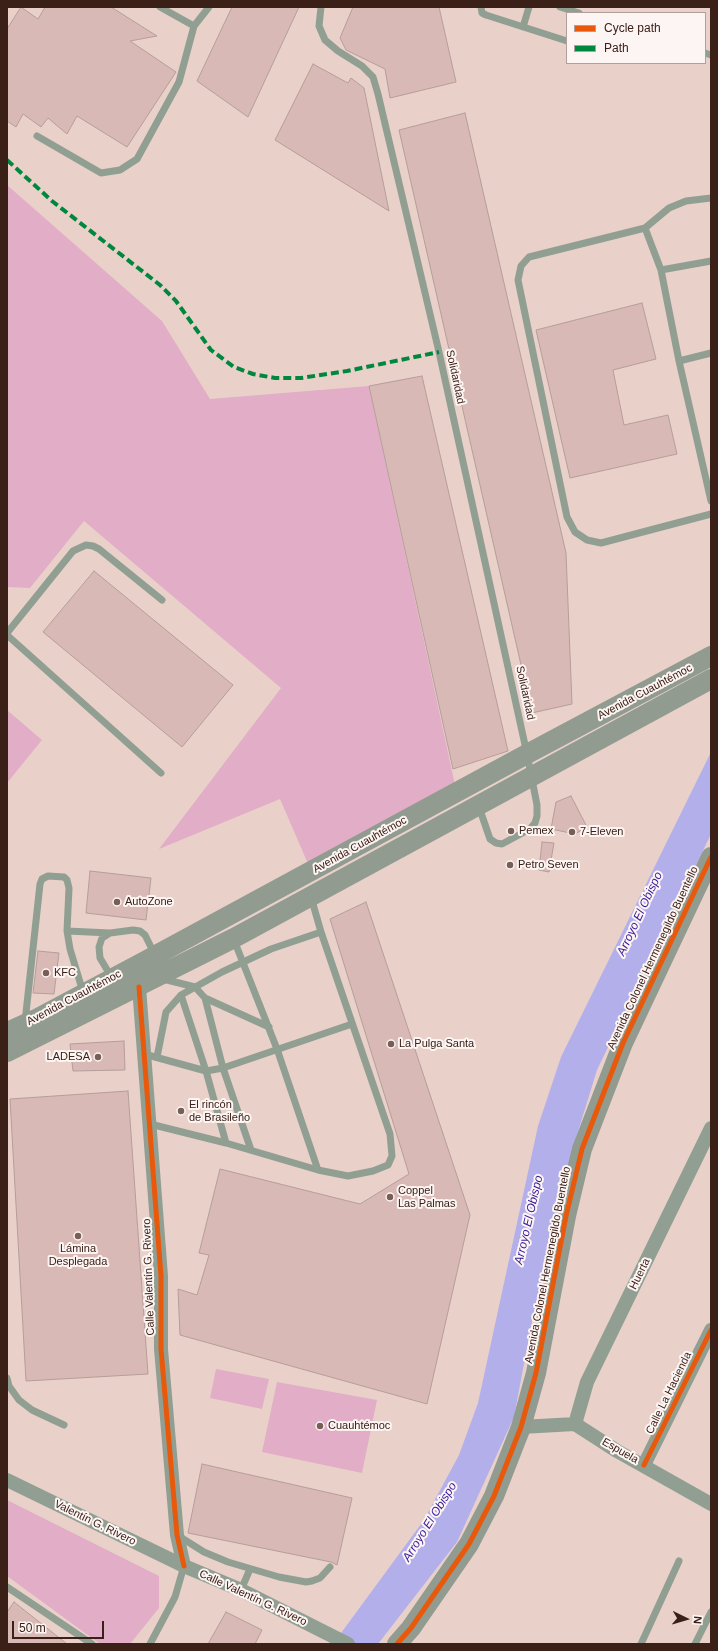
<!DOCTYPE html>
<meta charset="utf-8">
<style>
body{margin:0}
#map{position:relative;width:718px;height:1651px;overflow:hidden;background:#e9d1ca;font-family:Arial,sans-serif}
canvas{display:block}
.frame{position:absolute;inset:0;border:8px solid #3a2017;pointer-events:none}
.legend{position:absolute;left:566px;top:12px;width:140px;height:52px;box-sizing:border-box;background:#fdf5f3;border:1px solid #afa09b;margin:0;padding:5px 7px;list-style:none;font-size:12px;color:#3a2017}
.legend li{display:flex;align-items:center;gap:8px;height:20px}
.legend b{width:20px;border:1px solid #afa09b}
.north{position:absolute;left:666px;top:1599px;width:40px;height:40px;-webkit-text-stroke:3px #fdf5f3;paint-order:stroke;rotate:95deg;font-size:11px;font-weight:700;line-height:16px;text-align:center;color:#3a2017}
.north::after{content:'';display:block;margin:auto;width:14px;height:18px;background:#3a2017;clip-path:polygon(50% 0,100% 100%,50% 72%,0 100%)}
.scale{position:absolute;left:12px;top:1621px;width:92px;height:18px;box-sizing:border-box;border:2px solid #3a2017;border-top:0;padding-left:5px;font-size:12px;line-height:14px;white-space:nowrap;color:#3a2017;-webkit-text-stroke:3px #fdf5f3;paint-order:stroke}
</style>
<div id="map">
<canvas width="718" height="1651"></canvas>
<div class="frame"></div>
<ul class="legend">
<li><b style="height:5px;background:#e8590c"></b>Cycle path</li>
<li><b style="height:5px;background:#00873e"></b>Path</li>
</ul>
<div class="north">N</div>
<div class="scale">50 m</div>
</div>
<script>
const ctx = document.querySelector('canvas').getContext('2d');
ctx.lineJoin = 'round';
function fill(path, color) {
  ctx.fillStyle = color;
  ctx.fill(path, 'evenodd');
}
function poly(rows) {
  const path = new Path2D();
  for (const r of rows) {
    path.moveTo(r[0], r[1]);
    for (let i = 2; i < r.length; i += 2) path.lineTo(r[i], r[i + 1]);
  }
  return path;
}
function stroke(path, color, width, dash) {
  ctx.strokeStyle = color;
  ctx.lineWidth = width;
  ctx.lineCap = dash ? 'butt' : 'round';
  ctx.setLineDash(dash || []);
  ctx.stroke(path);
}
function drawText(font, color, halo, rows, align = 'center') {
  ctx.font = font + ' Arial,sans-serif';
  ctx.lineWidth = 4;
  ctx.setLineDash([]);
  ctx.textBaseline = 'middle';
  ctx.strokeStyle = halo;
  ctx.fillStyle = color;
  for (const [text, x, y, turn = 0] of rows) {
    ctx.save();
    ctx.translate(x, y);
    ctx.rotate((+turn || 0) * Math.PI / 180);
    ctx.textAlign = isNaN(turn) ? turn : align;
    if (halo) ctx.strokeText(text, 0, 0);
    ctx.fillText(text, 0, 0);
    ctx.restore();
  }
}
fill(poly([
 [7,185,162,321,210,399,369,386,455,785,309,866,280,799,159,849,281,688,84,521,30,588,7,587],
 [7,710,42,740,7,783],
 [216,1369,269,1379,262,1409,210,1398],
 [277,1382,377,1400,362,1473,262,1452],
 [7,1500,159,1576,159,1608,130,1644,100,1644,7,1576]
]), '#e2adc6');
fill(poly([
 [711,752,711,834,597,1070,576,1138,532,1321,514,1417,457,1542,378,1644,333,1644,424,1520,459,1455,478,1403,538,1126,561,1057]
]), '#b2afeb');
const building = poly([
 [21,7,38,19,45,7,111,7,157,36,130,41,176,72,127,147,77,116,67,134,48,118,41,127,23,114,16,127,7,121,7,29,21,7],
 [232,7,299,7,248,117,197,81,232,7],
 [353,7,439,7,456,82,390,98,385,69,346,50,340,38,353,7],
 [313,64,348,83,351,78,364,88,389,211,275,140,313,64],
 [465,113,566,553,572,704,532,713,399,130,465,113],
 [642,303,656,359,613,370,624,425,668,415,677,454,570,478,536,330,642,303],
 [422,376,508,751,453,769,369,386,422,376],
 [94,571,233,685,182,747,43,632,94,571],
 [571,796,587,827,575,834,551,829,556,802,571,796],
 [542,842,554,843,549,872,539,870,542,842],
 [90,871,151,878,146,920,86,913,90,871],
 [366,902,470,1215,427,1404,180,1335,178,1289,197,1295,209,1255,199,1253,220,1169,360,1204,409,1174,330,919,366,902],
 [38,951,59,953,54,994,33,993,38,951],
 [124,1041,125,1070,73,1071,70,1044,124,1041],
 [128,1091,148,1374,26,1381,10,1099,128,1091],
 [202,1464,352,1498,337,1565,331,1562,188,1533,202,1464],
 [14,1602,67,1644,7,1644,7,1612,14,1602],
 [226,1612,262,1630,255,1644,208,1644,226,1612]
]);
fill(building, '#d8b9b5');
stroke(building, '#b59d9a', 1);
stroke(poly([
 [160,7,194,26],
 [321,7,319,26,325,40,338,51,362,66,373,77,378,94,439,352,527,754,537,805,537,816,535,823,530,829,502,844,496,843,490,839,479,807],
 [481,7,482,13,486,15,567,41],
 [560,7,579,13],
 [523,27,529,7],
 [705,53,711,55],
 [37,136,101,173,120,170,137,159,179,82,194,26,209,7],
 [711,198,686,201,669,208,645,228,529,257,521,266,518,280,567,517,575,532,587,540,601,543,711,514],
 [645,228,661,270,679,361,711,501],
 [661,270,711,261],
 [679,361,711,353],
 [7,633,73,551,86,545,93,546,99,549,162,600],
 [7,635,161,773],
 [67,931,110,933],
 [234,940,277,1049,318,1170],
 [112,978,100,958,99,947,102,938,110,933,133,930,140,931,145,935,155,955],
 [163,979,195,987,205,998,223,1068,251,1150],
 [181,995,206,1071,226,1143],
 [205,998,269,1027],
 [25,1022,40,884,42,879,48,876,64,877,67,880,69,888,67,931,70,949,83,992],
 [144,1054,206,1071,223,1068,352,1024],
 [157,1057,166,1012,181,995,222,972,271,949,321,932],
 [150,1124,226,1143,318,1170,348,1176,373,1171,388,1165,392,1156,390,1134,321,932,311,897],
 [7,1378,9,1386,19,1400,32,1410,64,1425],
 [177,1535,204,1552,228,1562,279,1577,306,1582,312,1581,320,1578,330,1567],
 [7,1587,92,1644],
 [241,1590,250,1569],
 [150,1644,175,1597,184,1566],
 [641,1644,679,1561],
 [695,1644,711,1612]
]), '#919f93', 7);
stroke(poly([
 [139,987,161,1276,161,1349,177,1535,184,1566],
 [575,1424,587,1382,711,1128],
 [521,1427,575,1424,617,1451,711,1504],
 [644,1465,711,1330],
 [7,1480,184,1566,241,1590,348,1644]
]), '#919f93', 14);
stroke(poly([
 [7,1032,38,1018,145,961,527,754,711,656],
 [7,1052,234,938,711,679],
 [397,1644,411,1628,469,1544,494,1496,521,1427,536,1373,566,1216,582,1149,623,1043,711,857]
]), '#919b90', 20);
stroke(poly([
 [7,160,52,201,160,285,176,301,211,350,234,367,253,374,275,378,301,378,347,371,439,352]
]), '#00873e', 4, [8, 4]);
stroke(poly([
 [139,987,161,1276,161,1349,177,1535,184,1566],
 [644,1465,711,1330],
 [397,1644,411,1628,469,1544,494,1496,521,1427,536,1373,566,1216,582,1149,623,1043,711,857]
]), '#e8590c', 5);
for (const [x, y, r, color] of [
 [511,831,4,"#775e56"],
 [572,832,4,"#775e56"],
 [510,865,4,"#775e56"],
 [117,902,4,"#775e56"],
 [46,973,4,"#775e56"],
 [391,1044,4,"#775e56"],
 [98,1057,4,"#775e56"],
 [181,1111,4,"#775e56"],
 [390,1197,4,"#775e56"],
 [78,1236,4,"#775e56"],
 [320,1426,4,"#775e56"]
]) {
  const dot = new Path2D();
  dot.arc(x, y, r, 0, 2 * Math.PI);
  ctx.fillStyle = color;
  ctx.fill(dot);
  stroke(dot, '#fdf5f3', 1.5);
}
drawText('11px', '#3a2017', '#fdf5f3', [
 ["Solidaridad",455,377,78],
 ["Avenida Cuauhtémoc",645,692,-28],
 ["Solidaridad",525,693,78],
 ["Avenida Cuauhtémoc",360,845,-29],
 ["Avenida Colonel Hermenegildo Buentello",653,958,-65],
 ["Avenida Cuauhtémoc",74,998,-28],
 ["Avenida Colonel Hermenegildo Buentello",548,1265,-79],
 ["Huerta",640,1274,-64],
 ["Calle Valentín G. Rivero",149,1277,-92],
 ["Calle La Hacienda",669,1393,-64],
 ["Espuela",620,1451,30],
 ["Valentín G. Rivero",95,1523,26],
 ["Calle Valentín G. Rivero",253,1598,25]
]);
drawText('11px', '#3a2017', '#fdf5f3', [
 ["Pemex",519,831],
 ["7-Eleven",580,832],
 ["Petro Seven",518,865],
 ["AutoZone",125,902],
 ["KFC",54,973],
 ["La Pulga Santa",399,1044],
 ["LADESA",90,1057,"right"],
 ["El rincón",189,1105],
 ["de Brasileño",189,1118],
 ["Coppel",398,1191],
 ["Las Palmas",398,1204],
 ["Lámina",78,1249,"center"],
 ["Desplegada",78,1262,"center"],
 ["Cuauhtémoc",328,1426]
], 'left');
drawText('italic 12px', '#331999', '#fdf5f3', [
 ["Arroyo El Obispo",640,914,-65],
 ["Arroyo El Obispo",529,1220,-77],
 ["Arroyo El Obispo",430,1522,-58]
]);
</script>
